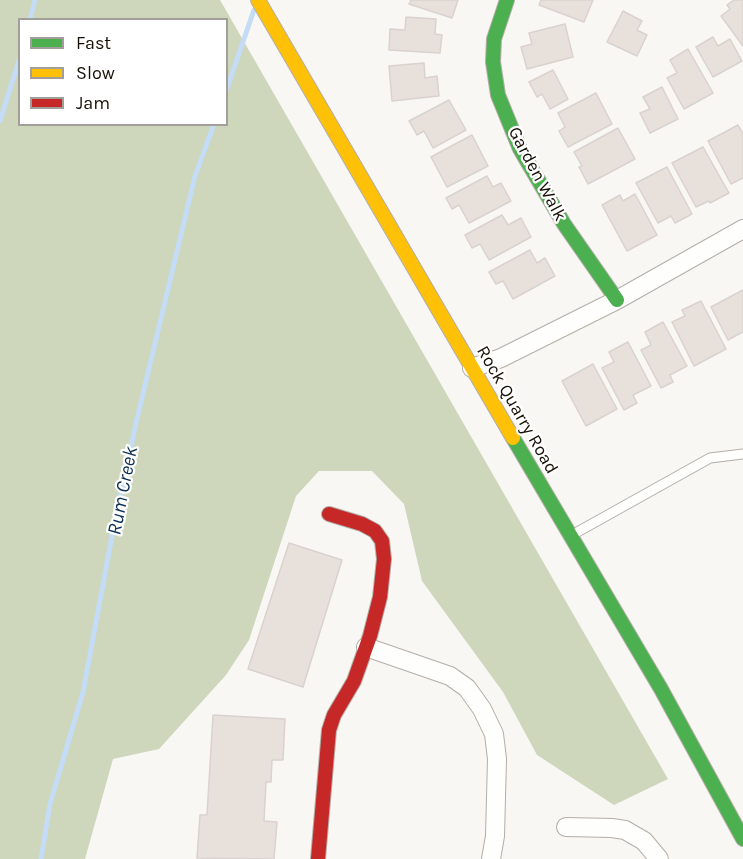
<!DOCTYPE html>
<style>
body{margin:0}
#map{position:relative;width:743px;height:859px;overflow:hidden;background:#f9f7f4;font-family:Karla,sans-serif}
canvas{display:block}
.legend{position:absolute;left:18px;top:18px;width:210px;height:108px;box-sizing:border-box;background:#fff;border:2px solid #a29f9b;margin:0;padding:8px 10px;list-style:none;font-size:18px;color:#171005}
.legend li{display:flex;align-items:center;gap:12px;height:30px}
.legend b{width:30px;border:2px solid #a29f9b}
</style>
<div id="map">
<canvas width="743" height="859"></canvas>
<ul class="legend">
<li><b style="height:8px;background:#4caf50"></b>Fast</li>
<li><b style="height:8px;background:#ffc107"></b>Slow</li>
<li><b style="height:8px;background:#c62828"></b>Jam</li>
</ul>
</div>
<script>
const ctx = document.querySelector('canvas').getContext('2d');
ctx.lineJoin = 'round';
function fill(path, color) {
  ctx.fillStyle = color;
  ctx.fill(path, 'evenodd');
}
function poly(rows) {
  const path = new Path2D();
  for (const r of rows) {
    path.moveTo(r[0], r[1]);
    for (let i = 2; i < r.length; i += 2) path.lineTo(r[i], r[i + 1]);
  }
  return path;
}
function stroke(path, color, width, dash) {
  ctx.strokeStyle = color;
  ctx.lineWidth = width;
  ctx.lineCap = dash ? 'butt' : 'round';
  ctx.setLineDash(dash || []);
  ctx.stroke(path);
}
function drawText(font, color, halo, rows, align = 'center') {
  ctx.font = font + ' Karla,sans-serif';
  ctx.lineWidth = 4.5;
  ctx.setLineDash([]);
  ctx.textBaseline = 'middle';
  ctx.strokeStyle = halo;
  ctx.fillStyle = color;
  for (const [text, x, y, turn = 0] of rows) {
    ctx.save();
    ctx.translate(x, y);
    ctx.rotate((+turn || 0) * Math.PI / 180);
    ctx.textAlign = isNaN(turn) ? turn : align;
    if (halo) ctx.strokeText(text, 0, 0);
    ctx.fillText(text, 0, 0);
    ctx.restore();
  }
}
fill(poly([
 [0,0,220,0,668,779,614,805,537,755,503,692,422,581,404,504,372,471,319,471,296,496,249,640,226,675,159,749,113,759,85,859,0,859],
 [20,20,226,20,226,124,20,124]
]), '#ced6bc');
stroke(poly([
 [30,20,35,0],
 [226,91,254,10],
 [0,121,20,57],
 [41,859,50,804,83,692,114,525,136,423,195,176,214,124]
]), '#c4dcf5', 5);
const building = poly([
 [411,0,458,0,452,18,409,4,411,0],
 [541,0,593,0,584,22,539,5,541,0],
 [734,0,743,0,743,46,721,16,730,9,727,5,734,0],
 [623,11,642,21,637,30,647,35,637,56,607,42,623,11],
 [406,17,436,19,435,34,442,35,440,53,389,50,390,29,405,30,406,17],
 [565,24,573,57,527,69,521,47,532,44,529,33,565,24],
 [713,37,718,46,730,39,742,61,713,77,696,47,713,37],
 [688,49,713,93,684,109,667,78,677,73,670,60,688,49],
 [424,63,425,78,437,76,439,96,392,101,389,66,424,63],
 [553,70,568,99,550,109,542,94,537,97,529,82,553,70],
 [662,87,678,119,650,133,640,113,650,109,643,97,662,87],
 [596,93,612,124,568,147,559,131,565,127,558,113,596,93],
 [449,100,466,130,433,148,424,131,417,135,409,121,449,100],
 [738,125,743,134,743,178,731,184,708,141,738,125],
 [618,128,635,159,588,184,579,167,582,166,574,152,618,128],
 [472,135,488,166,447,187,431,157,472,135],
 [703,147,729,193,710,203,709,201,696,207,672,163,703,147],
 [667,167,692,214,675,223,671,216,658,223,636,183,667,167],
 [487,176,493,187,501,183,511,201,469,223,459,205,452,209,446,198,487,176],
 [635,194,657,235,627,251,602,205,620,195,623,201,635,194],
 [502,215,508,225,521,218,531,237,489,260,480,244,472,248,465,235,502,215],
 [530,250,537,263,545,258,555,276,513,299,503,281,496,284,489,272,530,250],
 [743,290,743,332,728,340,711,307,743,290],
 [701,301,726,349,694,366,672,322,685,316,682,310,701,301],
 [663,322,687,366,670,375,673,382,661,388,641,350,651,345,645,332,663,322],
 [628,342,651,386,633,395,637,403,624,410,602,368,614,362,609,352,628,342],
 [593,364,617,409,586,426,562,381,593,364],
 [289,543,342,560,303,687,248,669,289,543],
 [213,715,285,719,283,760,272,760,271,782,266,782,264,821,277,822,274,859,197,858,200,815,207,815,213,715]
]);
fill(building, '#e8e0db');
stroke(building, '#d9d2ce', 1.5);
const lane = poly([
 [572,535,710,458,743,454]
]);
const street = poly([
 [472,368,501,358,617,300,743,229],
 [366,647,450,676,467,688,482,709,494,734,497,759,495,836,491,859],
 [566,827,612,828,625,830,644,841,659,859]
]);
const fast = poly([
 [507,0,494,39,493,62,498,95,520,149,564,224,617,300],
 [513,438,661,689,743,839]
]);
const slow = poly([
 [258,0,513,438]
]);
const jam = poly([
 [318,859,329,730,334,715,354,681,370,636,380,597,384,559,382,541,375,531,362,524,329,514]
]);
stroke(lane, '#b3aea7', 11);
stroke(street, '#b3aea7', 20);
stroke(fast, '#b3aea7', 16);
stroke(slow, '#b3aea7', 16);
stroke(jam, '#b3aea7', 16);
stroke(lane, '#fefefd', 9);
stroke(street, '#fefefd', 18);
stroke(fast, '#4caf50', 14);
stroke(slow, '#ffc107', 14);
stroke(jam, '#c62828', 14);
drawText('18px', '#171005', '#fff', [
 ["Garden Walk",537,174,62],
 ["Rock Quarry Road",517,410,60]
]);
drawText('italic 20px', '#0c3053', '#fff', [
 ["Rum Creek",123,491,-79]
]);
</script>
